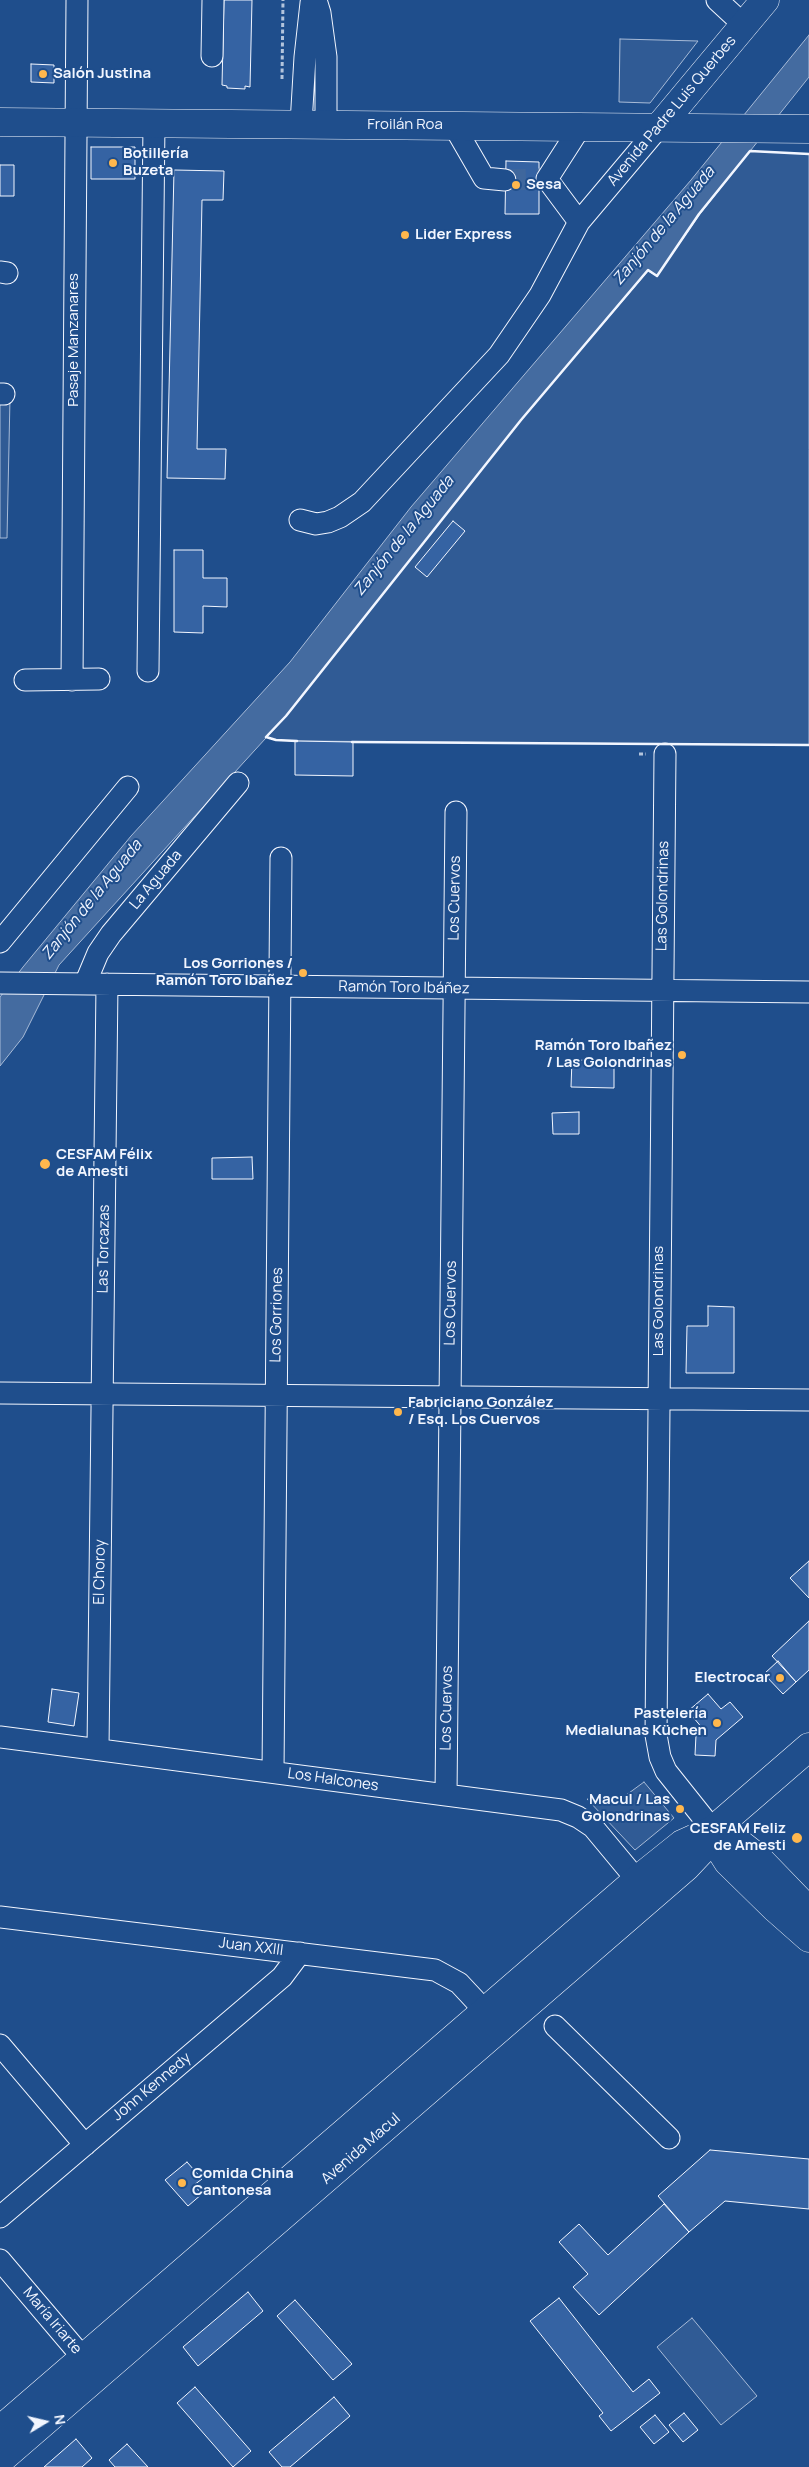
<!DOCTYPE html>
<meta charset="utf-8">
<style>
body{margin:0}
#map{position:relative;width:809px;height:2467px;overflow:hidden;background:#1f4e8c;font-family:Manrope,sans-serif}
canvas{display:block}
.north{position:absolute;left:20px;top:2397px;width:50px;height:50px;-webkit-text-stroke:4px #1f4e8c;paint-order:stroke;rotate:81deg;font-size:14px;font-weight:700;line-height:20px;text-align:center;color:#f2f6ff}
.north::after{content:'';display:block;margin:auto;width:18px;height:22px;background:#f2f6ff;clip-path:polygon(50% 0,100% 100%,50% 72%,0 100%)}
</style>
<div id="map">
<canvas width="809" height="2467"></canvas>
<div class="north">N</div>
</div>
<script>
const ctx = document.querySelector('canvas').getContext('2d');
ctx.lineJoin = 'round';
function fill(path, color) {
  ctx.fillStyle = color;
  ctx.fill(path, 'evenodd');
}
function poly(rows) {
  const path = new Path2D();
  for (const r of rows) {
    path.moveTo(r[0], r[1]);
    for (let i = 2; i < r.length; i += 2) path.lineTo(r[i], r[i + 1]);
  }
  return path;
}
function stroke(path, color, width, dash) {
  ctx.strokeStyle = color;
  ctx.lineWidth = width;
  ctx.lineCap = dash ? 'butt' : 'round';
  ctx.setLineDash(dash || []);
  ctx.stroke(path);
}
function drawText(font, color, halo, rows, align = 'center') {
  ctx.font = font + ' Manrope,sans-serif';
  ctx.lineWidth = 4;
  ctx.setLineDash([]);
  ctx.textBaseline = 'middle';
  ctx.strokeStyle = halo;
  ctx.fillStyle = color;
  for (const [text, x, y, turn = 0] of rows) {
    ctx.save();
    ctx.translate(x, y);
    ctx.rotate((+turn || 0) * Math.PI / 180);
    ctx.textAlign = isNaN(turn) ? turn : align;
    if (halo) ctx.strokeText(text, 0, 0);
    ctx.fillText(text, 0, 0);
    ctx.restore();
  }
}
const green = poly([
 [620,39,698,41,650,103,619,102,620,39],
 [750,151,809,154,809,745,295,741,276,740,266,737,286,716,521,420,648,270,657,276,699,214,750,151],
 [0,398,10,398,7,538,0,538,0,398],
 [644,1782,674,1818,635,1850,587,1799,618,1801,644,1782],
 [692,2318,757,2396,721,2425,657,2347,692,2318]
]);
fill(green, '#305b95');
stroke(green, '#a8bbd7', 1);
const water = poly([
 [809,35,809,77,700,214,657,276,648,271,521,420,286,716,59,965,23,1037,0,1066,0,997,23,967,131,836,290,662,411,507,691,180,809,35]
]);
fill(water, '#446ba0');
stroke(water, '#a8bbd7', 1);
const building = poly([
 [224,0,252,0,250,87,245,86,245,89,227,88,227,86,222,85,224,0],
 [31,64,54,65,54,83,31,82,31,64],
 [91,147,135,147,135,179,91,179,91,147],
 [506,161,539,162,539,214,505,214,506,161],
 [0,165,14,165,14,196,0,196,0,165],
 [174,170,224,171,223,200,202,200,197,449,226,449,225,479,167,478,174,170],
 [453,521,465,531,427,577,415,567,453,521],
 [174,550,203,550,203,578,227,578,227,607,203,606,203,633,174,632,174,550],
 [295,741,353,742,353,776,295,775,295,741],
 [572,1060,614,1061,614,1088,571,1087,572,1060],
 [579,1112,579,1134,553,1134,552,1113,579,1112],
 [252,1157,253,1179,212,1179,212,1158,252,1157],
 [708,1306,734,1307,734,1373,686,1373,687,1326,708,1326,708,1306],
 [809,1561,809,1598,790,1578,809,1561],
 [809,1621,809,1670,796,1682,772,1656,809,1621],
 [778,1661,796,1682,783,1694,764,1674,778,1661],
 [52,1689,79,1693,74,1726,48,1722,52,1689],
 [708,1694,721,1709,730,1702,743,1717,716,1740,715,1756,695,1755,696,1735,703,1729,688,1711,708,1694],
 [710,2150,809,2159,809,2209,725,2201,689,2232,658,2196,710,2150],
 [187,2162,202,2179,194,2185,202,2194,188,2206,165,2180,187,2162],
 [664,2204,689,2232,599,2315,573,2287,588,2274,559,2242,579,2224,608,2255,664,2204],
 [248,2292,263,2311,198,2366,183,2347,248,2292],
 [559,2298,633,2392,649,2379,660,2393,611,2431,599,2416,603,2413,530,2321,559,2298],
 [295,2300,352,2364,333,2380,277,2316,295,2300],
 [195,2387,251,2451,233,2467,177,2403,195,2387],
 [334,2397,350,2416,290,2467,282,2467,269,2452,334,2397],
 [684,2413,698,2430,683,2442,669,2425,684,2413],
 [655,2415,669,2432,654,2444,640,2427,655,2415],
 [76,2439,92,2458,82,2467,44,2467,76,2439],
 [127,2444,148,2467,115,2467,109,2460,127,2444]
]);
fill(building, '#3563a3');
stroke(building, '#f2f6ff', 1);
stroke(poly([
 [505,180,539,179]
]), '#3f679d', 21, [21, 11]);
const minor = poly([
 [316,0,320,13,326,57,326,125],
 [717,0,744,25],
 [212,56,213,0],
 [301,124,305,57,311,3],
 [454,126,484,178,505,180],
 [547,179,581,126],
 [547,179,579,222],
 [0,272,7,273],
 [0,394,4,394],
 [300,520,316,524,328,522,340,517,362,502,499,355,540,295,579,222,659,127],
 [148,671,154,123],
 [25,680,99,679],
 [72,680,77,0],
 [665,754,656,1735,660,1757,666,1771,713,1830],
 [0,942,128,787],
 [0,983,809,992],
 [85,984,98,953,111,934,238,783],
 [0,1393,809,1400],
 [0,1737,561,1810,578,1817,593,1827,637,1880],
 [98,1749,107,984],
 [273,1772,281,858],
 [446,1795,456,812],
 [0,1917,435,1970,459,1983,486,2012],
 [555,2026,669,2138],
 [0,2045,85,2145],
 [0,2217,282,1977,300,1953],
 [0,2260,84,2359]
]);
const major = poly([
 [0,122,809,129],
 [659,127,765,0],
 [713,1830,721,1851,728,1862,775,1908,809,1938],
 [713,1830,739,1843,757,1857,809,1911],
 [0,2430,637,1880,682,1844,713,1830,809,1747],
 [0,2460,686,1867,702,1850,713,1830]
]);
stroke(minor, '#f2f6ff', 23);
stroke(major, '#f2f6ff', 29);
stroke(poly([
 [282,79,283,0],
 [639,754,646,754]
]), '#b3c4dc', 3, [4, 2.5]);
stroke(minor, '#1f4e8c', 21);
stroke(major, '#1f4e8c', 28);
stroke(poly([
 [297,741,276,740,266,737,286,716,521,420,648,270,657,276,699,214,750,151,809,154],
 [352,742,809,745]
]), '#f2f6ff', 2.5);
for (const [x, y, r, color] of [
 [43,74,5,"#ffb74d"],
 [113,163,5,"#ffb74d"],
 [516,185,5,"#ffb74d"],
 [405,235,5,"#ffb74d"],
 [303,973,5,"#ffb74d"],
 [682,1055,5,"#ffb74d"],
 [45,1164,6,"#ffb74d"],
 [398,1412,5,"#ffb74d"],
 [780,1678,5,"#ffb74d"],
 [717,1723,5,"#ffb74d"],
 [680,1809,5,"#ffb74d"],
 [797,1838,6,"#ffb74d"],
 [182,2183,5,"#ffb74d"]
]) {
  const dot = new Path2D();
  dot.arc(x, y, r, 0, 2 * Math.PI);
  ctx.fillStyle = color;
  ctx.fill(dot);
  stroke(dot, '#1f4e8c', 2);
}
drawText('bold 15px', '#f2f6ff', '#1f4e8c', [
 ["Salón Justina",53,74],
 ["Botillería",123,154],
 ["Buzeta",123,171],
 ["Sesa",526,185],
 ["Lider Express",415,235],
 ["Los Gorriones /",293,964,"right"],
 ["Ramón Toro Ibañez",293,981,"right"],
 ["Ramón Toro Ibañez",672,1046,"right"],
 ["/ Las Golondrinas",672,1063,"right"],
 ["CESFAM Félix",56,1155],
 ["de Amesti",56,1172],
 ["Fabriciano González",408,1403],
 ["/ Esq. Los Cuervos",408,1420],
 ["Electrocar",770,1678,"right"],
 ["Pastelería",707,1714,"right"],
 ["Medialunas Küchen",707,1731,"right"],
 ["Macul / Las",670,1800,"right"],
 ["Golondrinas",670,1817,"right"],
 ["CESFAM Feliz",786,1829,"right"],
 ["de Amesti",786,1846,"right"],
 ["Comida China",192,2174],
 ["Cantonesa",192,2191]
], 'left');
drawText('15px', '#f2f6ff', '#1f4e8c', [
 ["Avenida Padre Luis Querbes",672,111,-50],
 ["Froilán Roa",405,125],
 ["Pasaje Manzanares",74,340,-90],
 ["La Aguada",156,880,-50],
 ["Las Golondrinas",663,896,-89],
 ["Los Cuervos",455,898,-89],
 ["Ramón Toro Ibáñez",404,988,1],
 ["Las Torcazas",104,1249,-89],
 ["Las Golondrinas",659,1301,-90],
 ["Los Cuervos",451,1303,-89],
 ["Los Gorriones",277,1315,-89],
 ["El Choroy",100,1572,-89],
 ["Los Cuervos",447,1708,-89],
 ["Los Halcones",333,1780,8],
 ["Juan XXIII",251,1947,7],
 ["John Kennedy",152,2087,-40],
 ["Avenida Macul",361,2149,-41],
 ["María Iriarte",52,2321,50]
]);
drawText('italic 16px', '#f2f6ff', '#1f4e8c', [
 ["Zanjón de la Aguada",664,226,-50],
 ["Zanjón de la Aguada",404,536,-51],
 ["Zanjón de la Aguada",92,900,-51]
]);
</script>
